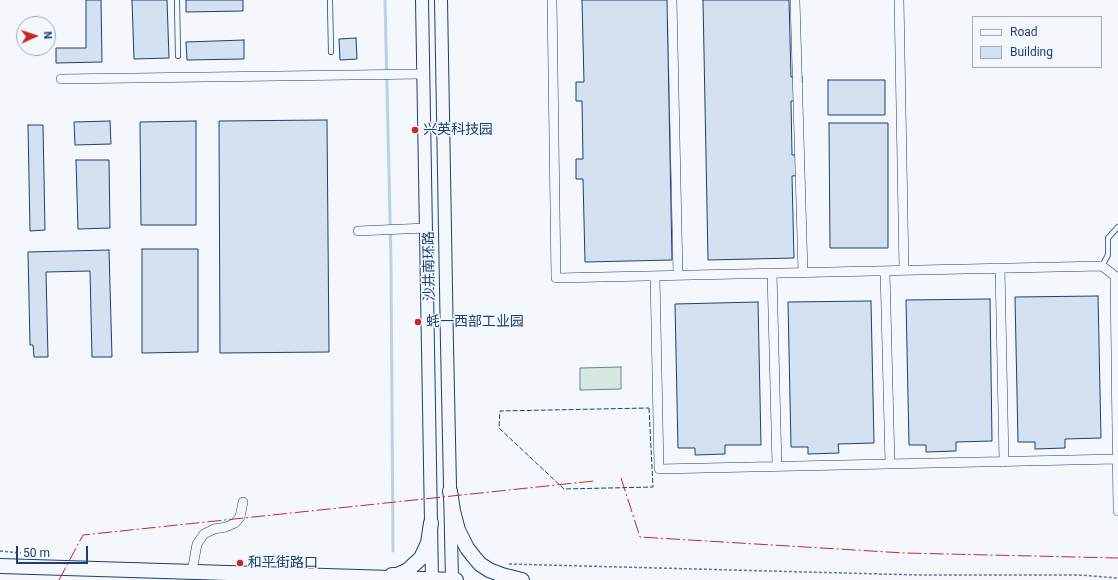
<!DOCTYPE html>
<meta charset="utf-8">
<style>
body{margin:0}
#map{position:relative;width:1118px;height:580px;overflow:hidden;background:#f4f7fb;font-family:Roboto,sans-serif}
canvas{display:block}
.legend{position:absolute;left:972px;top:16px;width:130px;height:52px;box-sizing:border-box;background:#f4f7fb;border:1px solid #9eadc5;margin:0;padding:5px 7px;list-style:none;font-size:12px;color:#1d3f73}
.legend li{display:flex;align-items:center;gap:8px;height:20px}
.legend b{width:20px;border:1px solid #9eadc5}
.north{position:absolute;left:16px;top:16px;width:40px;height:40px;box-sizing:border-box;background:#f4f7fb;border:1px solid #9eadc5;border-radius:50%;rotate:87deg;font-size:11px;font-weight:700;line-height:16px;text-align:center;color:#1d3f73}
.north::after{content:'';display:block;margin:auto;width:14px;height:18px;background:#c62828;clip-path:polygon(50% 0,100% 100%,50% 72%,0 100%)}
.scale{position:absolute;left:16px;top:546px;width:72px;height:18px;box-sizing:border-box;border:2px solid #1d3f73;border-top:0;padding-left:5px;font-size:12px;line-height:14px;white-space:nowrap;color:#1d3f73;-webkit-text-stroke:3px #f4f7fb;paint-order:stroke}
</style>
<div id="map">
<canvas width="1118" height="580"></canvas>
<ul class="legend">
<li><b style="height:5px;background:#f4f7fb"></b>Road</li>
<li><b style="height:11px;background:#d5e0f0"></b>Building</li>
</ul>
<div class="north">N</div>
<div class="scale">50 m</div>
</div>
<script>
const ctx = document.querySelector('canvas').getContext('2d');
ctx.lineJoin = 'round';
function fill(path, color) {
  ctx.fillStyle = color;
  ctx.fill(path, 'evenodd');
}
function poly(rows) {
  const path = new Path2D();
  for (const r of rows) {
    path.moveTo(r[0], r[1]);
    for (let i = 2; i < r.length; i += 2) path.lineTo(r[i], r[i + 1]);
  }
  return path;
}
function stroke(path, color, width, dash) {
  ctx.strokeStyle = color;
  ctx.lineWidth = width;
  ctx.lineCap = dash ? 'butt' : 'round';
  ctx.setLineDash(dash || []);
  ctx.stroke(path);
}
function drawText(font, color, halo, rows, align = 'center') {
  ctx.font = font + ' Roboto,"Noto Sans SC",sans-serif';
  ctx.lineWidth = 3;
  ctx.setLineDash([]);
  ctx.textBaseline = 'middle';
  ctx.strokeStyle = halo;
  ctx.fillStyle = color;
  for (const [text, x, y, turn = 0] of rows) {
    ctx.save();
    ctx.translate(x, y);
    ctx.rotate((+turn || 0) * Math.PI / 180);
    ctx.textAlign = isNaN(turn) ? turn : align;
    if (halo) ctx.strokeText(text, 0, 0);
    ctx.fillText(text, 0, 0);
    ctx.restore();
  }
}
const green = poly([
 [621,367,621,389,580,390,580,368,621,367]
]);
fill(green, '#d7e8df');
stroke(green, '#687fa3', 1);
stroke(poly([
 [385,0,391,262,393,551]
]), '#bed0e5', 3);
const building = poly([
 [86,0,101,0,102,62,56,63,56,48,86,48,86,0],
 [132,0,167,0,169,58,134,59,132,0],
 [186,0,243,0,243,11,186,12,186,0],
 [582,0,667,0,672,260,585,262,583,179,576,179,576,159,583,159,582,101,576,101,576,82,584,82,582,0],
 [703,0,789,0,791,77,802,76,802,83,799,83,799,101,791,101,792,155,800,155,804,175,792,176,794,258,708,260,703,0],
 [356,38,357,59,340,60,339,39,356,38],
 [244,40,244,59,187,60,186,42,244,40],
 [828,80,885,80,885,115,828,115,828,80],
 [327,120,329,352,220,353,219,121,327,120],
 [110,121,111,144,75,145,74,122,110,121],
 [196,121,196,225,141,225,140,122,196,121],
 [829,123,888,123,888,248,830,248,829,123],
 [28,125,43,125,45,230,30,231,28,125],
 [76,160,109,160,110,228,78,229,76,160],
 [142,249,198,249,198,352,142,353,142,249],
 [109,250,112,357,92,357,90,271,46,272,48,357,34,357,33,345,30,345,28,252,109,250],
 [1098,296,1101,438,1065,439,1065,448,1035,449,1035,442,1018,442,1015,297,1098,296],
 [990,299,992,441,956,442,956,451,926,452,926,445,909,445,906,300,990,299],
 [871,301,874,443,838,444,839,453,808,454,808,447,791,447,788,302,871,301],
 [758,302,761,445,725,445,725,454,695,455,695,448,678,448,675,304,758,302]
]);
fill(building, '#d5e0f0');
stroke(building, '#1d3f73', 1);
const service = poly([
 [177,0,178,56],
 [330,0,331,52],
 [1102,266,1108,255,1108,238,1118,227]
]);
const minor = poly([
 [552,0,556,278,1102,266,1115,276,1118,511],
 [672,0,678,275],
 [795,0,803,273],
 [899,0,904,270],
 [61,79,423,74],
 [358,231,426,228],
 [1000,268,1004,462],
 [885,271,890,464],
 [772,273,777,466],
 [655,276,659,469,1117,459],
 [192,572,197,544,204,534,214,529,226,527,235,523,240,517,243,502]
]);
const secondary = poly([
 [422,0,432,580],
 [441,0,447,345,452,580]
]);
const primary = poly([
 [450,491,453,511,458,530,467,548,474,557,480,564,489,570,502,575,522,580],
 [0,566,456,580],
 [392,575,397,575,408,570,421,558,428,543,431,523]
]);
stroke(service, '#1d3f73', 6);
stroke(minor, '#1d3f73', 10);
stroke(secondary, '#1d3f73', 14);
stroke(primary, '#1d3f73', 16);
stroke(poly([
 [0,551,21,553],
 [509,564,919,575,1079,575,1118,578]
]), '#5e769c', 1.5, [3, 2]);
stroke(service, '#f4f7fb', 4.5);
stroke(minor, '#f4f7fb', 9);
stroke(secondary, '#f4f7fb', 12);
stroke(primary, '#f4f7fb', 14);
stroke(poly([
 [649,408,653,487,564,489,499,428,500,411,649,408]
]), '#1d3f73', 1, [5, 2]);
stroke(poly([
 [621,478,640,537,904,553,1118,558],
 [59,580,83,535,594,481]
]), '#c62828', 1, [14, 3, 2, 3]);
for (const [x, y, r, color] of [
 [415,130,4,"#c62828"],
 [418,322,4,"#c62828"],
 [240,563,4,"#c62828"]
]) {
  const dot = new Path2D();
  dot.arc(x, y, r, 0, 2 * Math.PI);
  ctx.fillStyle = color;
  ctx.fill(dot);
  stroke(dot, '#f4f7fb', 1.5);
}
drawText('14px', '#1d3f73', '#f4f7fb', [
 ["兴英科技园",423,130],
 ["蚝一西部工业园",426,322],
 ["和平街路口",248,563]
], 'left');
drawText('14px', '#1d3f73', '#f4f7fb', [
 ["沙井南环路",430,266,-91]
]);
</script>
